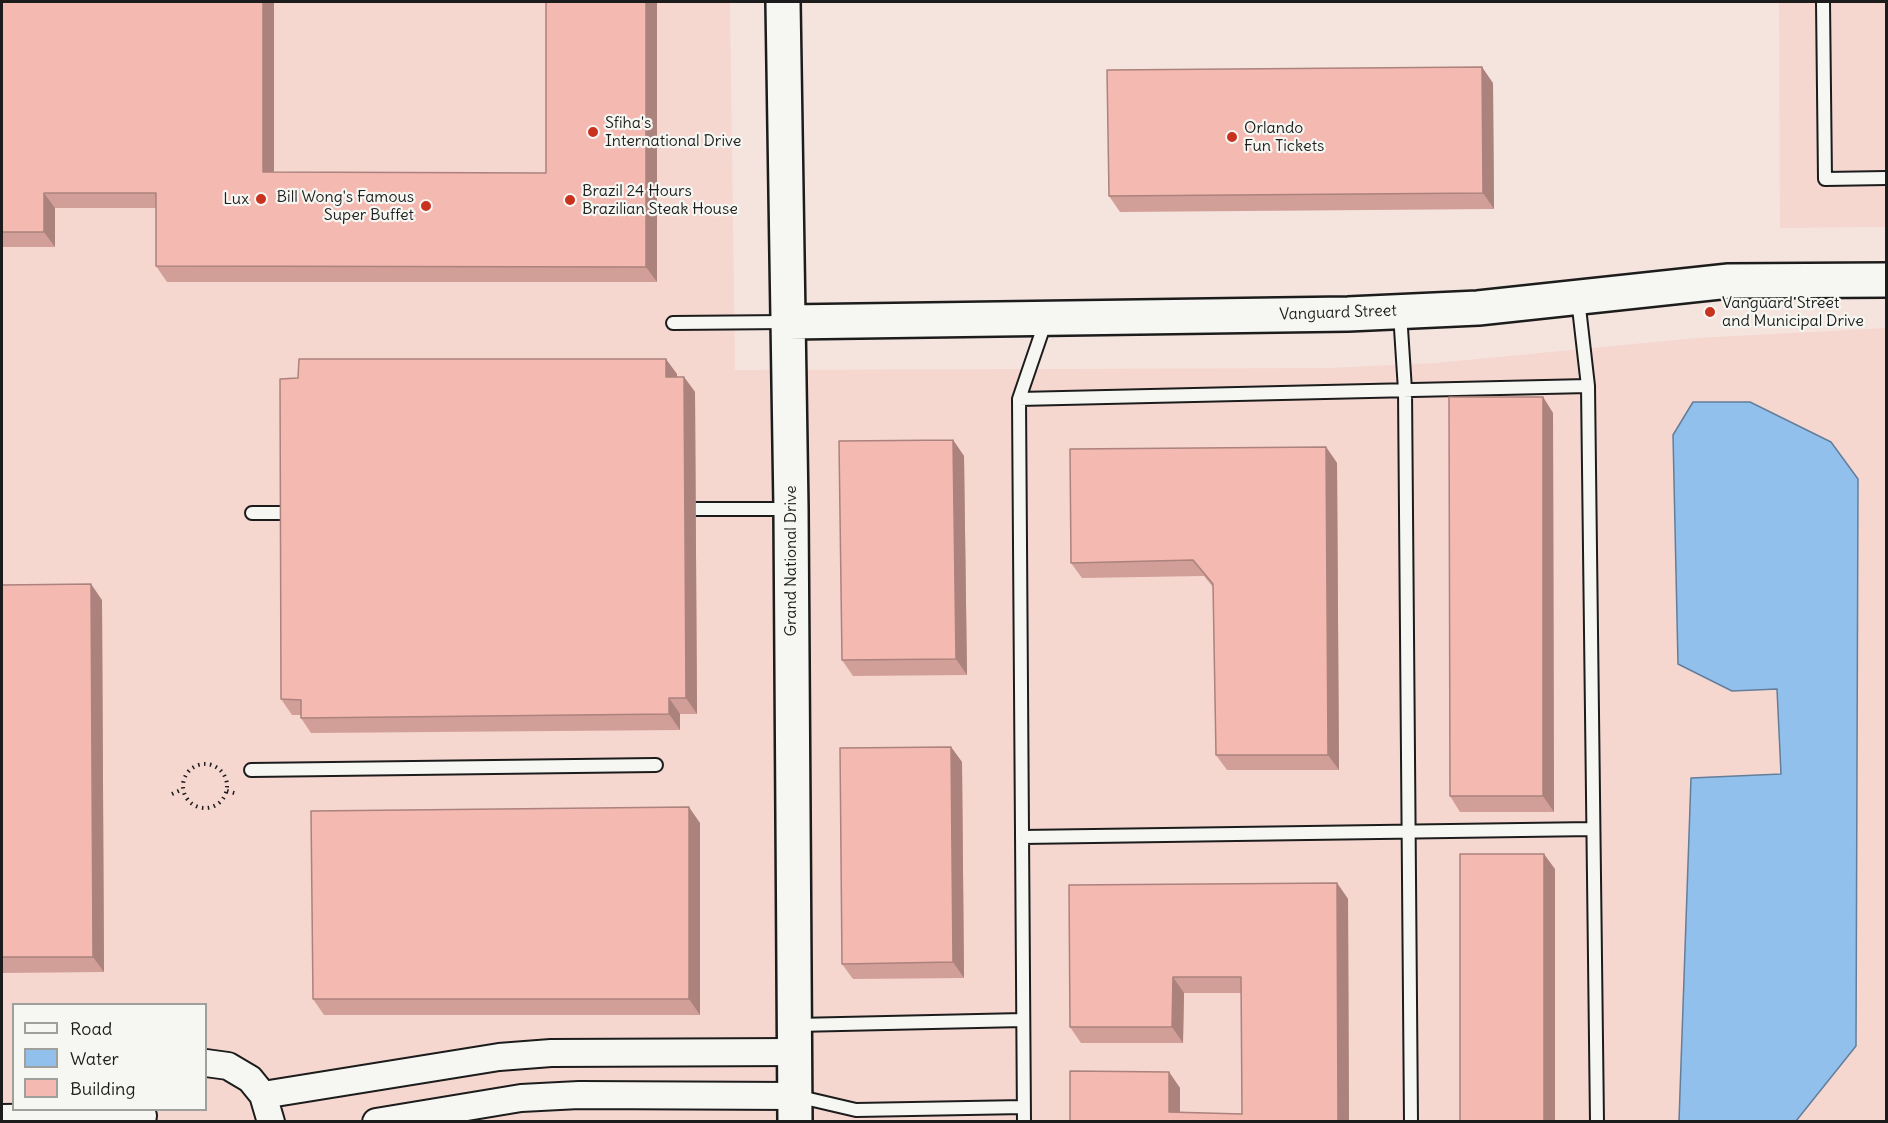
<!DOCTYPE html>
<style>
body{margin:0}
#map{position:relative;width:1888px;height:1123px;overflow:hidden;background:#f5e4de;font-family:Delius,sans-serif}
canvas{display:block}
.frame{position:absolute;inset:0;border:3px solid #1c1c1c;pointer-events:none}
.legend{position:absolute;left:12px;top:1003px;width:195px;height:108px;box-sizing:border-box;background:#f6f6f2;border:2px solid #9f9f9c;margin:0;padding:8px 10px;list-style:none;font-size:18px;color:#1c1c1c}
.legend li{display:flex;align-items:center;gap:12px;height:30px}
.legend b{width:30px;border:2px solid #9f9f9c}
</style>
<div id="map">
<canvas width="1888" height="1123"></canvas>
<div class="frame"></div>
<ul class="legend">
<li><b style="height:8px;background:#f6f6f2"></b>Road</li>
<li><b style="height:16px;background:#92c0ec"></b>Water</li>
<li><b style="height:16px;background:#f4b9b1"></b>Building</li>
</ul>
</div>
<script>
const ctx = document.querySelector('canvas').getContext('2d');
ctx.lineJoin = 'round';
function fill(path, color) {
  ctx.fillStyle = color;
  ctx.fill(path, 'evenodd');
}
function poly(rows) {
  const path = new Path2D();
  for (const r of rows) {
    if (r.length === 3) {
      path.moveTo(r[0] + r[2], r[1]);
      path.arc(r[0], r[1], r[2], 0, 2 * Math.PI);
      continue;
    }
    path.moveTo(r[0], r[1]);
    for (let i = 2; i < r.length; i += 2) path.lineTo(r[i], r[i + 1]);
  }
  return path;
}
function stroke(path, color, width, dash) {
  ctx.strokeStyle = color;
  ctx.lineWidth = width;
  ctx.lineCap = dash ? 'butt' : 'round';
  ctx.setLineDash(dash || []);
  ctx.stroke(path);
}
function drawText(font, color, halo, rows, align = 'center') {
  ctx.font = font + ' Delius,sans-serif';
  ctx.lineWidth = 4.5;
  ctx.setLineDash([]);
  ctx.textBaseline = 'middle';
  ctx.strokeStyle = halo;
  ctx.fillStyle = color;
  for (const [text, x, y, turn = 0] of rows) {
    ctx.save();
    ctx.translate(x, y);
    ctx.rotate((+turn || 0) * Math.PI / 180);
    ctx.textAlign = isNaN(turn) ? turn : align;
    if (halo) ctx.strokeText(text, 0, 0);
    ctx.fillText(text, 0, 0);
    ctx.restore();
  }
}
fill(poly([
 [2,2,730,2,735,370,1327,368,1435,363,1696,338,1886,328,1886,1121,2,1122],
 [14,1004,206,1004,206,1110,14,1110],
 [1779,2,1886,2,1886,227,1780,228]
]), '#f5d7d0');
const water = poly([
 [1693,402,1750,402,1831,442,1858,479,1856,1046,1796,1121,1679,1121,1691,778,1781,774,1777,689,1732,691,1678,664,1673,435,1693,402]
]);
fill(water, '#92c0ec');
stroke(water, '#637e99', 1.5);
const lane = poly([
 [1823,2,1825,179,1886,178],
 [1400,313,1405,390,1411,1122],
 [673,323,786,322],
 [1588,386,1597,1122],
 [1019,399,1588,386,1578,299],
 [696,509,790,509],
 [252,513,291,513],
 [251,770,656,765],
 [1022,837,1593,829],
 [796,1025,1023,1020],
 [796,1096,856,1110,1024,1107],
 [1024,1122,1019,399,1046,320]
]);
const street = poly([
 [206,1063,228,1066,250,1079,263,1095,271,1122],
 [263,1095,499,1057,551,1053,795,1052],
 [2,1118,143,1116],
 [376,1122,521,1098,579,1095,795,1096]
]);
const secondary = poly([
 [783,2,791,509,795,1122],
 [789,322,1348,314,1478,308,1729,281,1886,280]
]);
stroke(lane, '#1c1c1c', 16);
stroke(street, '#1c1c1c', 30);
stroke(secondary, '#1c1c1c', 38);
stroke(poly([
 [205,786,22],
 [227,791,238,794],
 [172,794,183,789]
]), '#1c1c1c', 4, [1.5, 4.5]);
stroke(lane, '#f6f6f2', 12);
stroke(street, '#f6f6f2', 26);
stroke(secondary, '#f6f6f2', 33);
fill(poly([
 [2,2,274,2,274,173,546,173,546,2,657,282,167,282,156,266,156,208,55,208,55,247,2,247],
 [1493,83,1494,209,1120,212,1109,196],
 [677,374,677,377,684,377,695,392,697,714,680,714,680,730,311,733,301,718,301,715,292,715,281,699],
 [1543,397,1553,413,1554,812,1460,812,1450,796],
 [953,440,964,456,967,675,853,676,842,660],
 [1326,447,1337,463,1339,770,1227,770,1216,755,1213,587,1204,576,1082,578,1071,563],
 [2,585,102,600,104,972,2,973],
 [951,747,962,762,964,978,853,979,842,964],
 [700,823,700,1015,324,1015,313,999],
 [1337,883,1348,899,1349,1122,1070,1122,1169,1072,1180,1088,1180,1112,1242,1114,1241,993,1184,993,1183,1043,1081,1043,1070,1027]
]), '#d29f98');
fill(poly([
 [263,2,274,2,274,188,263,172],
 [646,2,657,2,657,282,646,267],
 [1482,67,1493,83,1494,209,1483,193],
 [44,193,55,208,55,247,44,232],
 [666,359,677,374,677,392,666,377],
 [684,377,695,392,697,714,686,698],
 [1543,397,1553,413,1554,812,1543,796],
 [953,440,964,456,967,675,956,659],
 [1326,447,1337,463,1339,770,1328,755],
 [91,584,102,600,104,972,93,957],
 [669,698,680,714,680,730,669,714],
 [951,747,962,762,964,978,953,962],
 [689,807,700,823,700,1015,689,999],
 [1544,854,1555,869,1555,1122,1544,1122],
 [1337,883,1348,899,1349,1122,1338,1122],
 [1173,977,1184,993,1183,1043,1172,1027],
 [1169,1072,1180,1088,1180,1122,1169,1112]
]), '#ab827c');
const building = poly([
 [2,2,263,2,263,172,546,173,546,2,646,2,646,267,156,266,156,193,44,193,44,232,2,232,2,2],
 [1482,67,1483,193,1109,196,1107,70,1482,67],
 [299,359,666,359,666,377,684,377,686,698,669,698,669,714,301,718,301,700,281,699,280,379,298,378,299,359],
 [1449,397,1543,397,1543,796,1450,796,1449,397],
 [953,440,956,659,842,660,839,441,953,440],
 [1326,447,1328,755,1216,755,1213,584,1193,560,1071,563,1070,449,1326,447],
 [91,584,93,957,2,957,2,585,91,584],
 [951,747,953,962,842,964,840,748,951,747],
 [689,807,689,999,313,999,311,811,689,807],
 [1460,854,1544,854,1544,1122,1460,1122,1460,854],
 [1337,883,1338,1122,1070,1122,1070,1071,1169,1072,1169,1112,1242,1114,1241,977,1173,977,1172,1027,1070,1027,1069,885,1337,883]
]);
fill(building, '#f4b9b1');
stroke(building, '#ab827c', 1.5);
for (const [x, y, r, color] of [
 [593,132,6,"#c8321e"],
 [1232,137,6,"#c8321e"],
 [261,199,6,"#c8321e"],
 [570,200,6,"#c8321e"],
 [426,206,6,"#c8321e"],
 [1710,312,6,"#c8321e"]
]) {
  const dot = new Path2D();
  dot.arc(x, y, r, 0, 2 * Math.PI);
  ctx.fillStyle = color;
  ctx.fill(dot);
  stroke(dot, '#f6f6f2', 2);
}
drawText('16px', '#1c1c1c', '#f6f6f2', [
 ["Sfiha's",605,123],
 ["International Drive",605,141],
 ["Orlando",1244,128],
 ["Fun Tickets",1244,146],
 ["Brazil 24 Hours",582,191],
 ["Brazilian Steak House",582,209],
 ["Bill Wong's Famous",414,197,"right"],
 ["Super Buffet",414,215,"right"],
 ["Lux",249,199,"right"],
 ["Vanguard Street",1722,303],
 ["and Municipal Drive",1722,321]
], 'left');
drawText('16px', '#1c1c1c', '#f6f6f2', [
 ["Vanguard Street",1338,313,-2],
 ["Grand National Drive",791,561,-90]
]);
</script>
